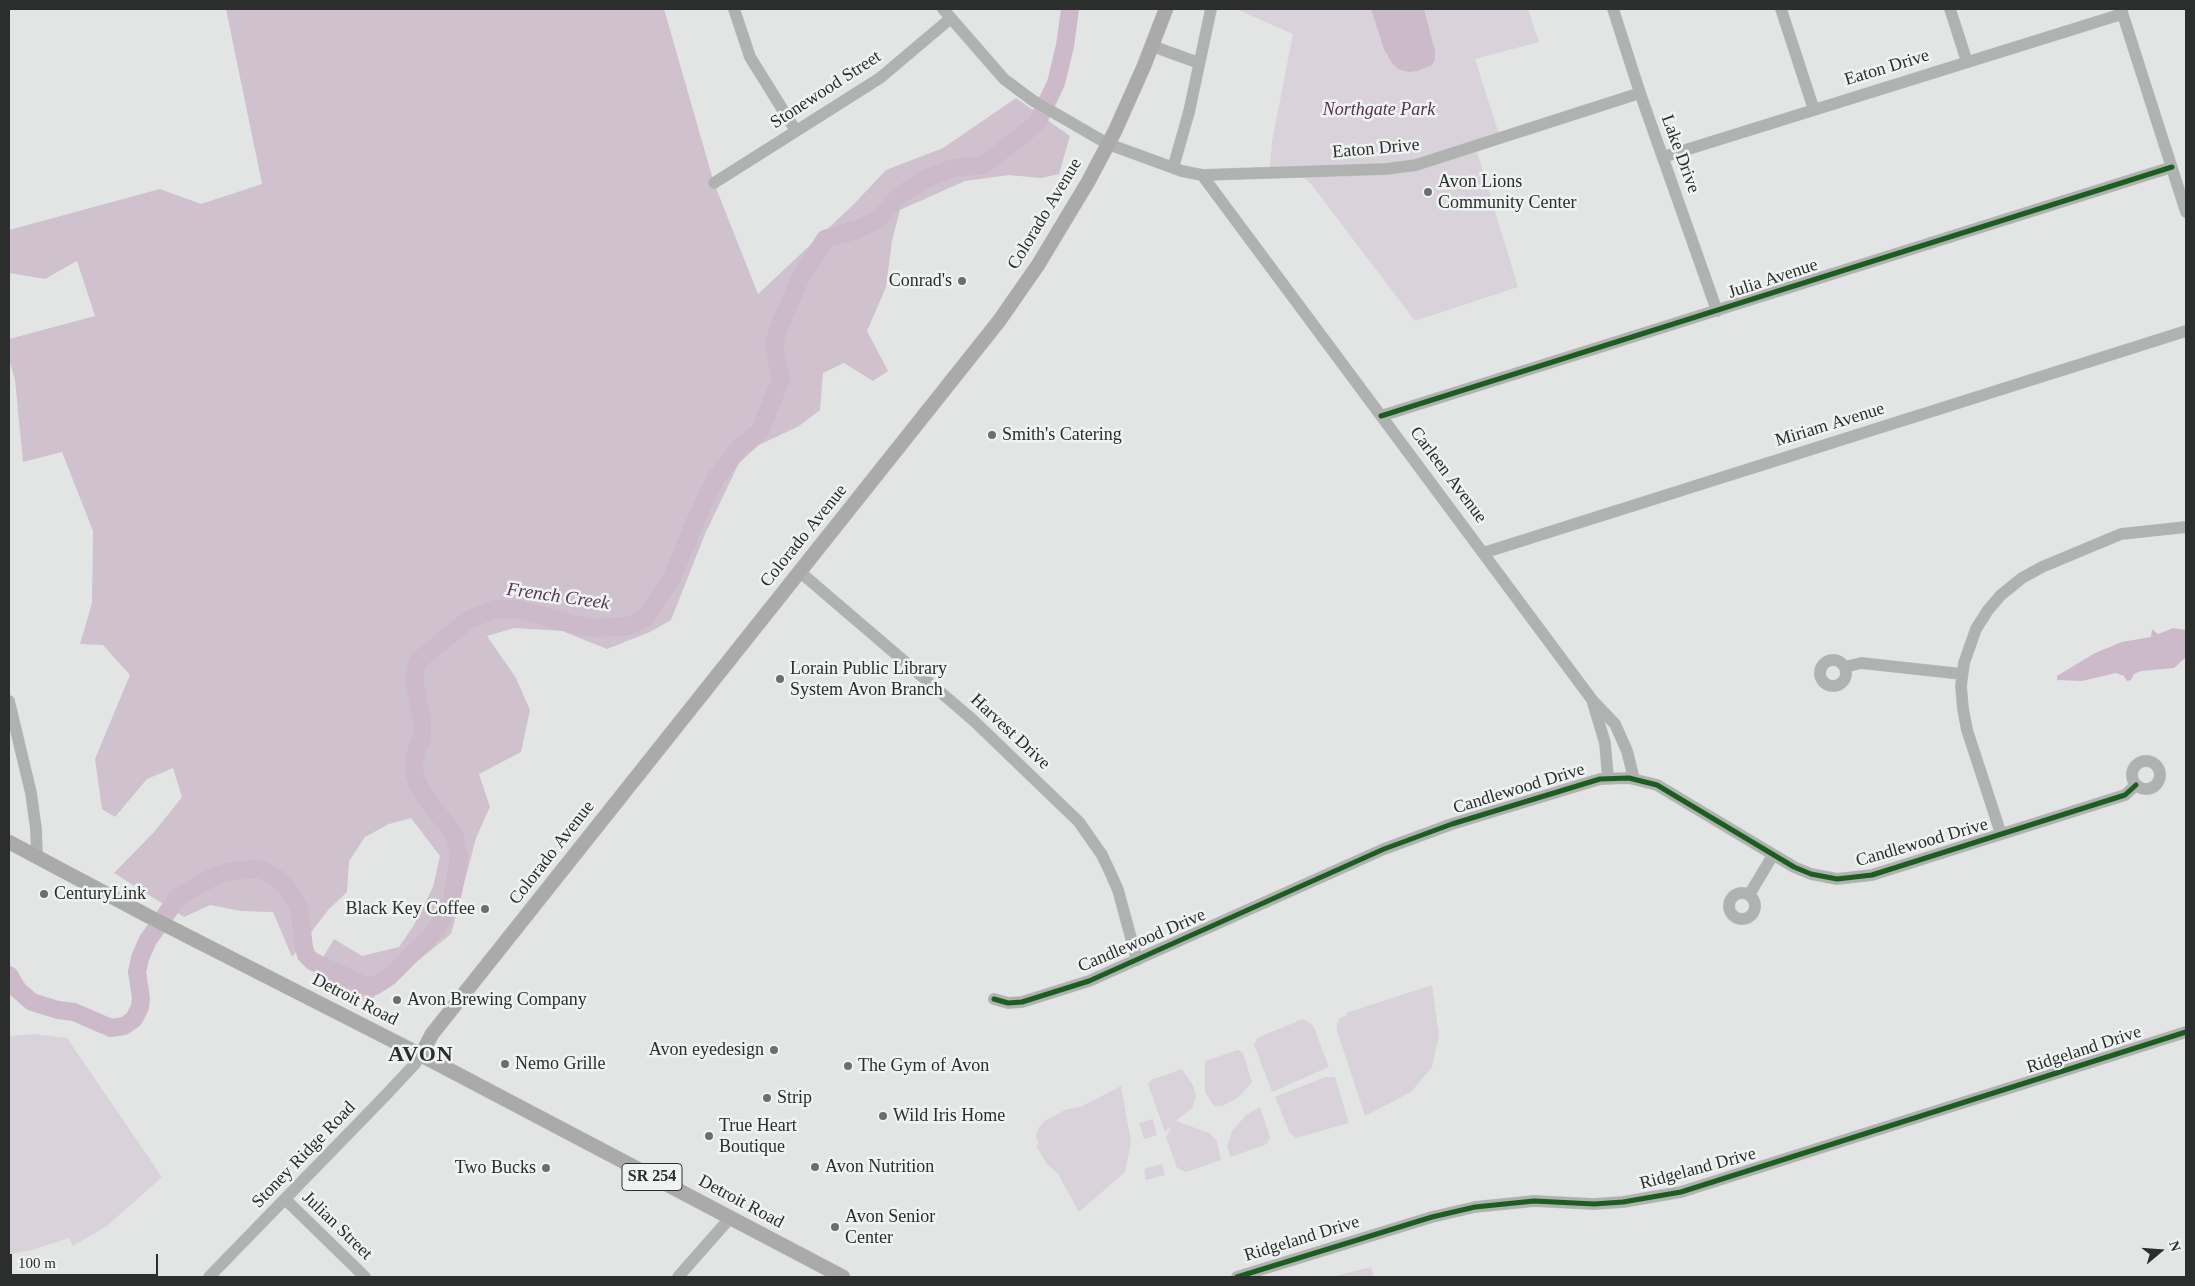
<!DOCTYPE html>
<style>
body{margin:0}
#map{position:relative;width:2195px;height:1286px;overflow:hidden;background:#e3e5e4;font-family:"Times New Roman",serif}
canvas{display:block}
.frame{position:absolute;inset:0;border:10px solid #2c2e2d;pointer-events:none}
.north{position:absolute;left:2135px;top:1226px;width:50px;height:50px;-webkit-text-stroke:4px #eff3f2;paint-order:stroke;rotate:72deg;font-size:14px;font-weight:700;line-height:20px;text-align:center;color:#2c2e2d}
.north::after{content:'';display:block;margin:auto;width:18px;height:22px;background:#2c2e2d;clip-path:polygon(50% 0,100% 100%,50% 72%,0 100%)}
.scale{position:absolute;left:10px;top:1254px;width:148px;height:22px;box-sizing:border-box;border:2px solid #2c2e2d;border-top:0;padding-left:6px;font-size:15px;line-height:18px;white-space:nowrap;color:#2c2e2d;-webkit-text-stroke:4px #eff3f2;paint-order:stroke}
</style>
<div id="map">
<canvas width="2195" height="1286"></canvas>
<div class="frame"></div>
<div class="north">N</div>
<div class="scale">100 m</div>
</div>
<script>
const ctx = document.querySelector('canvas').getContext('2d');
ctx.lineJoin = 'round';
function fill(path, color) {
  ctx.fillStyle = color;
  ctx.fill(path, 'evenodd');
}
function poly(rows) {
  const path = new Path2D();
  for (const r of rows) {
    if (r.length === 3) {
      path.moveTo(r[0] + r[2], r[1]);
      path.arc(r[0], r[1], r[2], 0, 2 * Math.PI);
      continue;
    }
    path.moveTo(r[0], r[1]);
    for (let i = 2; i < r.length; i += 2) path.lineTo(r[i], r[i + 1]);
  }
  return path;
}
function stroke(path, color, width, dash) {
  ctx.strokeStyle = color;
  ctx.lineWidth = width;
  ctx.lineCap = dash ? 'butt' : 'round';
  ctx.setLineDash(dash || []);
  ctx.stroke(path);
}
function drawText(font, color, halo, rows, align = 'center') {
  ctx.font = font + ' "Times New Roman",serif';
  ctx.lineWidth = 5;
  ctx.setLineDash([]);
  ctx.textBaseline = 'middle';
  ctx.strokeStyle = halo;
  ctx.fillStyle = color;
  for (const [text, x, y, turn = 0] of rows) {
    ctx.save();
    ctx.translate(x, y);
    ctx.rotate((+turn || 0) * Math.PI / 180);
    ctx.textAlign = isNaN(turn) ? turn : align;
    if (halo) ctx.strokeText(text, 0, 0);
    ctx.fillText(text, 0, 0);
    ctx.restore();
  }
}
fill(poly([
 [1236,9,1528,9,1539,42,1475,59,1499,134,1474,142,1518,287,1415,321,1311,184,1291,167,1270,167,1272,141,1293,34],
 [1432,985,1439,1035,1432,1067,1411,1092,1365,1116,1337,1031,1337,1023,1340,1018,1347,1015,1346,1013],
 [1303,1019,1313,1025,1329,1067,1272,1092,1254,1045,1257,1038],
 [34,1034,67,1038,162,1177,107,1226,73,1246,69,1238,32,1250,11,1254,11,1258,9,1259,9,1036],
 [1238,1050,1243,1053,1252,1082,1239,1097,1222,1106,1214,1106,1205,1092,1205,1061],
 [1182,1069,1194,1087,1196,1097,1193,1107,1176,1121,1209,1133,1217,1141,1221,1160,1186,1172,1177,1168,1166,1137,1172,1126,1165,1132,1148,1084,1151,1080],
 [1325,1077,1335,1077,1349,1123,1296,1138,1290,1133,1275,1097],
 [1121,1086,1131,1142,1125,1172,1079,1212,1058,1174,1047,1164,1036,1146,1038,1144,1036,1136,1039,1127,1046,1120,1065,1110,1082,1106],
 [1260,1107,1270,1137,1267,1144,1231,1157,1227,1147,1232,1131,1246,1115],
 [1153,1119,1157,1135,1144,1139,1139,1123],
 [1162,1164,1165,1175,1146,1180,1144,1169],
 [1371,1267,1374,1277,1331,1277]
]), '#dad2da');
fill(poly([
 [226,9,664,9,714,183,758,294,853,205,886,170,943,148,1016,98,1070,136,1059,174,1041,178,1009,175,965,181,900,210,892,241,886,287,867,331,888,371,873,381,844,363,823,373,820,410,799,426,759,445,739,463,705,534,671,620,650,632,607,649,562,631,514,628,487,636,516,678,530,710,521,752,479,774,490,807,476,838,451,934,420,959,401,970,368,1003,313,974,334,939,362,956,399,947,414,925,433,887,440,856,411,818,389,824,365,837,349,861,347,892,329,909,292,957,273,912,241,911,210,905,184,917,114,873,155,831,182,797,173,768,147,779,115,817,102,809,95,759,130,675,103,645,80,644,92,603,93,531,62,452,23,462,15,380,9,359,9,339,95,316,77,261,45,279,9,273,9,230,160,189,201,204,262,184]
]), '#cfc1cd');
fill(poly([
 [1371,9,1424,9,1435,51,1435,60,1432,65,1417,71,1409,72,1398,69,1392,63,1384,49],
 [2173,628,2186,630,2186,657,2174,668,2141,671,2134,674,2131,680,2127,681,2124,676,2116,673,2082,681,2057,680,2057,676,2095,653,2122,642,2151,637,2152,629,2158,634]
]), '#ccb9ca');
stroke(poly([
 [9,975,18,990,32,1002,58,1010,74,1012,111,1028,124,1026,134,1019,140,1007,141,998,137,972,140,958,148,940,178,897,213,877,227,872,253,869,262,870,274,876,284,884,292,895,299,909,304,947,306,955,312,961,363,985,375,986,389,977,436,930,452,898,459,857,454,834,425,797,417,782,413,768,417,748,422,738,422,721,414,677,418,661,468,620,496,609,517,609,572,624,594,628,629,626,645,618,672,578,698,515,716,478,740,447,760,431,781,379,774,346,777,332,800,279,825,239,859,229,877,220,900,195,925,179,953,168,984,165,1037,123,1056,83,1065,46,1070,9]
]), '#ccb9ca', 18);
const minor = poly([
 [734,9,750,57,796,131],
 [943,9,1004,79,1032,100,1108,144,1182,171,1202,175,1386,169,1416,165,1640,93],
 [1613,9,1640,93,1717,311],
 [1781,9,1814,110],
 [1950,9,1967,62],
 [2121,9,2186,212],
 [1152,46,1199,63],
 [1663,157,2122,14],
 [1173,168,1189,112,1211,9],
 [1202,175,1593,701,1615,724,1627,751,1634,779],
 [714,183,880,78,951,18],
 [1381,416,2172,167],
 [1483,553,2186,331],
 [800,572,973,720,1079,822,1102,855,1110,872,1118,890,1137,960],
 [1833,673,13],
 [1845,667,1861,663,1962,674],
 [9,701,31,793,36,829,37,857],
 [1593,703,1605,743,1608,778],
 [2146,775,14],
 [2001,834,1967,730,1963,709,1961,686,1964,663,1976,629,1988,610,2001,595,2022,578,2042,567,2121,534,2186,527],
 [1742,906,13],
 [1749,895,1773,855],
 [994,999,1008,1003,1022,1002,1089,981,1384,849,1452,824,1600,779,1629,778,1657,785,1794,867,1811,874,1837,879,1872,875,2125,795,2136,785],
 [285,1199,365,1277],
 [209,1277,384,1097,414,1065,421,1055],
 [678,1277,730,1218],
 [1237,1277,1432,1217,1475,1207,1534,1201,1594,1204,1623,1202,1681,1192,2186,1032]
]);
const major = poly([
 [9,842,148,916,421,1055,843,1277],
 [421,1055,432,1034,999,321,1038,265,1088,182,1115,131,1144,66,1166,9]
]);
stroke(minor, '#bec0bf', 12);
stroke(major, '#bec0bf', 15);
stroke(minor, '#b0b1b1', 11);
stroke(major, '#a9aaa9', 14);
stroke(poly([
 [1381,416,2172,167],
 [994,999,1008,1003,1022,1002,1089,981,1384,849,1452,824,1600,779,1629,778,1657,785,1794,867,1811,874,1837,879,1872,875,2125,795,2136,785],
 [1237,1277,1432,1217,1475,1207,1534,1201,1594,1204,1623,1202,1681,1192,2186,1032]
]), '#1b5e20', 5);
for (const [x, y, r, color] of [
 [1428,192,5,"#6c6e6d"],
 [962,281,5,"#6c6e6d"],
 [992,435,5,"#6c6e6d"],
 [780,679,5,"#6c6e6d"],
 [44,894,5,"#6c6e6d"],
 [485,909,5,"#6c6e6d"],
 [397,1000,5,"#6c6e6d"],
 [774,1050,5,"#6c6e6d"],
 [505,1064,5,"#6c6e6d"],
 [848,1066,5,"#6c6e6d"],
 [767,1098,5,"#6c6e6d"],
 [883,1116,5,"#6c6e6d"],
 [709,1136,5,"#6c6e6d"],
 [815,1167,5,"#6c6e6d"],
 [546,1168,5,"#6c6e6d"],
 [835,1227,5,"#6c6e6d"]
]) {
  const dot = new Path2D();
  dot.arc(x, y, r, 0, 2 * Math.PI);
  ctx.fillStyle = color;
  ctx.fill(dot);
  stroke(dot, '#eff3f2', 2);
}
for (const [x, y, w] of [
 [652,1177,60]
]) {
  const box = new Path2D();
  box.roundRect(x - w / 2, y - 13.5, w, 27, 4);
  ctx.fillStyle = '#eff3f2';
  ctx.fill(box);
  stroke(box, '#2c2e2d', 1);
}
drawText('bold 16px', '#2c2e2d', null, [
 ["SR 254",652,1177]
]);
drawText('18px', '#2c2e2d', '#eff3f2', [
 ["Eaton Drive",1887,68,-17],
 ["Stonewood Street",826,90,-33],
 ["Eaton Drive",1376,149,-5],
 ["Lake Drive",1680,154,70],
 ["Colorado Avenue",1045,214,-59],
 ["Julia Avenue",1773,279,-18],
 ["Miriam Avenue",1830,425,-17],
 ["Carleen Avenue",1448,475,53],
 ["Colorado Avenue",804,536,-51],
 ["Harvest Drive",1010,732,43],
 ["Candlewood Drive",1519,789,-17],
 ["Candlewood Drive",1922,843,-16],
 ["Colorado Avenue",552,853,-52],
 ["Candlewood Drive",1142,941,-23],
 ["Detroit Road",355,1000,27],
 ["Ridgeland Drive",2084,1050,-18],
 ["Stoney Ridge Road",304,1155,-46],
 ["Ridgeland Drive",1698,1169,-15],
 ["Detroit Road",741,1202,28],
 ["Julian Street",337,1226,44],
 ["Ridgeland Drive",1302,1239,-17]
]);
drawText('italic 18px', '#573154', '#eff3f2', [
 ["Northgate Park",1379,110]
]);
drawText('18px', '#2c2e2d', '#eff3f2', [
 ["Avon Lions",1438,182],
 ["Community Center",1438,203],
 ["Conrad's",952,281,"right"],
 ["Smith's Catering",1002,435],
 ["Lorain Public Library",790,669],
 ["System Avon Branch",790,690],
 ["CenturyLink",54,894],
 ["Black Key Coffee",475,909,"right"],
 ["Avon Brewing Company",407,1000],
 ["Avon eyedesign",764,1050,"right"],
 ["Nemo Grille",515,1064],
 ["The Gym of Avon",858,1066],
 ["Strip",777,1098],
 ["Wild Iris Home",893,1116],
 ["True Heart",719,1126],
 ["Boutique",719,1147],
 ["Avon Nutrition",825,1167],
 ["Two Bucks",536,1168,"right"],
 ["Avon Senior",845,1217],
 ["Center",845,1238]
], 'left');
drawText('italic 19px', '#5c3559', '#eff3f2', [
 ["French Creek",558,597,8]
]);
ctx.letterSpacing = '1px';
drawText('bold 22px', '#2c2e2d', '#eff3f2', [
 ["AVON",421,1055]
]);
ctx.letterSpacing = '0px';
</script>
